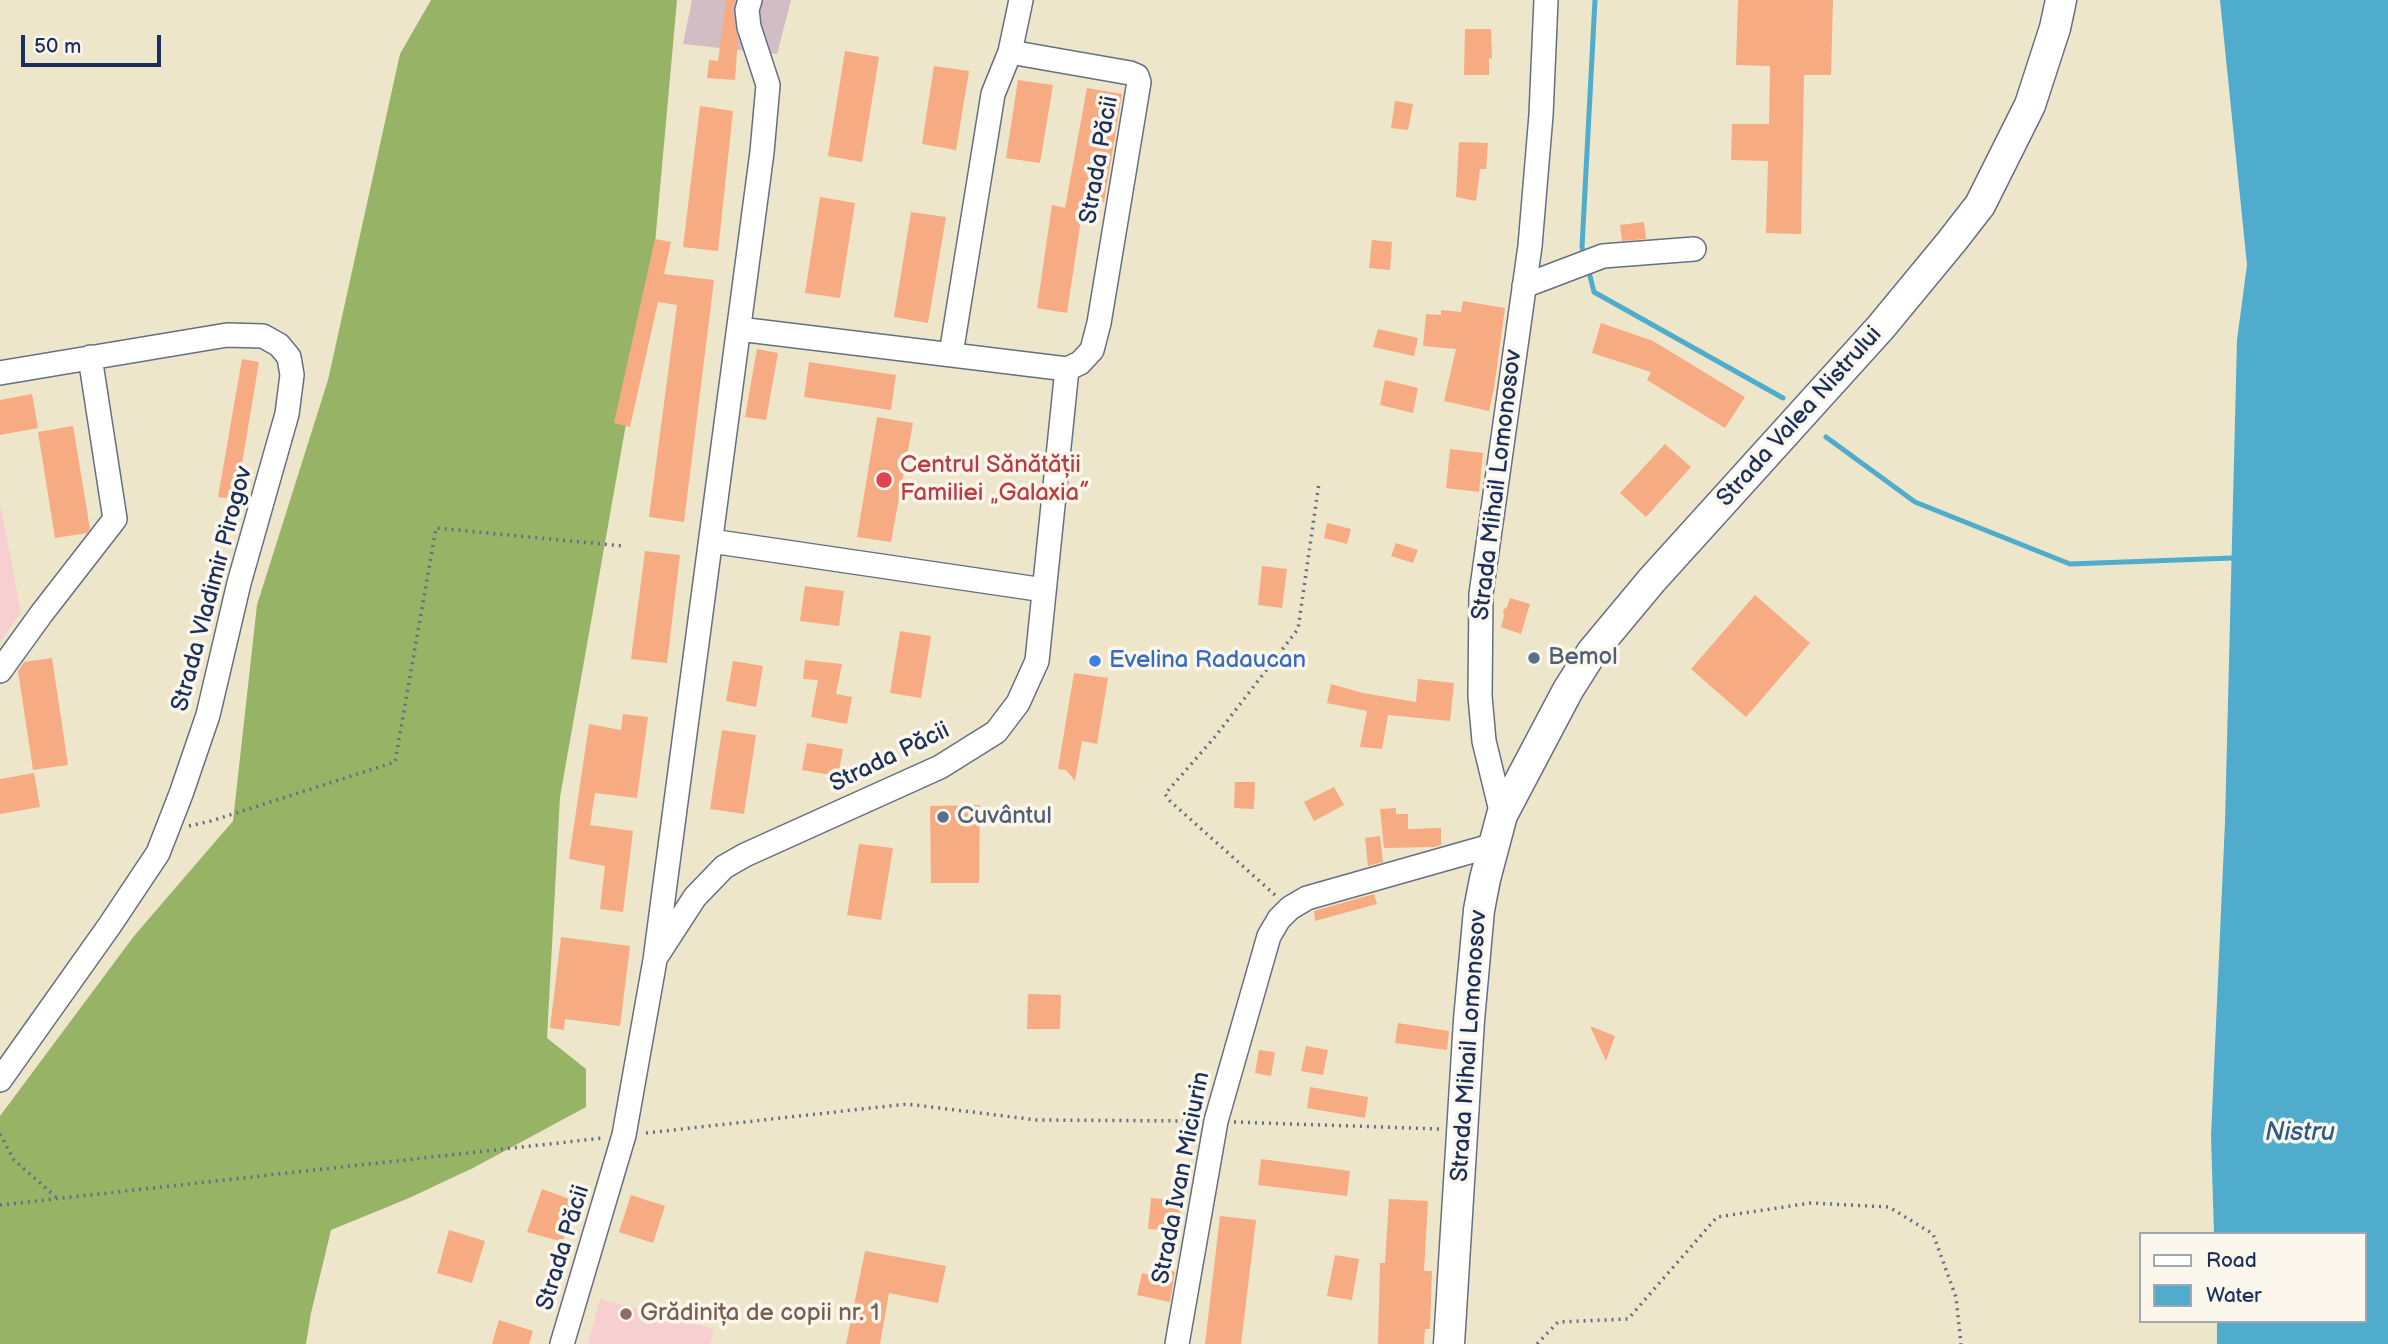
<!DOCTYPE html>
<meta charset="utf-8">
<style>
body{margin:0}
#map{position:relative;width:2388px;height:1344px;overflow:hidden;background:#eee6ca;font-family:"Balsamiq Sans",sans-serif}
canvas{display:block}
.legend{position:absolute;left:2139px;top:1232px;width:228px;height:91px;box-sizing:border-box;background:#fbf7ec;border:2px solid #a1a7b3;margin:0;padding:9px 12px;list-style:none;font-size:21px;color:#1b2f5e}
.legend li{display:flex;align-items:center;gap:14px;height:35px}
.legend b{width:35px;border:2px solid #a1a7b3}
.scale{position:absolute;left:21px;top:35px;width:140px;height:32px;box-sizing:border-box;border:4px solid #1b2f5e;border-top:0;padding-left:9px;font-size:21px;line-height:24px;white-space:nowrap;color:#1b2f5e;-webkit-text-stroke:5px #fbf7ec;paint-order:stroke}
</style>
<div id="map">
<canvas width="2388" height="1344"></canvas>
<ul class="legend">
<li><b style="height:9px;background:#fff"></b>Road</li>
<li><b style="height:19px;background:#4faccd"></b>Water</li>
</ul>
<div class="scale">50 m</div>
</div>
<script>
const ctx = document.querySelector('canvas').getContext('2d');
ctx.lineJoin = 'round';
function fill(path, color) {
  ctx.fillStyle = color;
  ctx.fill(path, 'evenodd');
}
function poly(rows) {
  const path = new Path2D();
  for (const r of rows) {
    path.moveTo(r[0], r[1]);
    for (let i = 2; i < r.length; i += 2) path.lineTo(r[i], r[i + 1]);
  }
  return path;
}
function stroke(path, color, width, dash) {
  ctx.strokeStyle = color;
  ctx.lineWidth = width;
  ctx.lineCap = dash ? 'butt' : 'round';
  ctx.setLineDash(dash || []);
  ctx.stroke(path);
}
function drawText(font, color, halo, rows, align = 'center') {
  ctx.font = font + ' "Balsamiq Sans",sans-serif';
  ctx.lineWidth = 7;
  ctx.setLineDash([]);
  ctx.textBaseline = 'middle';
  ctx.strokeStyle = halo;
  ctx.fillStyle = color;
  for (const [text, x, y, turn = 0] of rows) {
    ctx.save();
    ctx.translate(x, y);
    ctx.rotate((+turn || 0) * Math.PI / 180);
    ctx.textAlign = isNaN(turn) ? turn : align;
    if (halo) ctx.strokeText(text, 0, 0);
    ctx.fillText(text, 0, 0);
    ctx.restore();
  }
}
fill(poly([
 [0,503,21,612,0,642],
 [600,1299,714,1329,710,1344,588,1344]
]), '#f7cfd0');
fill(poly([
 [692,0,791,0,777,54,683,44]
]), '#d2bdc5');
fill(poly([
 [431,0,677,0,652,277,560,797,547,1038,586,1069,586,1107,473,1168,409,1198,331,1230,311,1313,306,1344,0,1344,0,1116,134,936,233,821,257,605,328,380,400,54]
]), '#96b366');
fill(poly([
 [2220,0,2388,0,2388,1344,2217,1344,2217,1321,2365,1321,2365,1234,2214,1234,2211,1136,2225,822,2237,340,2247,265]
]), '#4faccd');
stroke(poly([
 [1584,255,1582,247,1595,0],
 [1588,268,1594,292,1783,398],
 [1826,437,1915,502,2070,564,2232,558]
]), '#4faccd', 5);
fill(poly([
 [726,0,735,0,733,12,738,39,735,80,707,78,709,60,718,61],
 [1738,0,1833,0,1831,75,1804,75,1801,234,1766,233,1768,161,1731,160,1732,124,1769,124,1770,66,1736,65],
 [1465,29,1491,29,1492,59,1489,58,1489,75,1464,75],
 [845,51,879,57,862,162,828,156],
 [934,66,969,71,956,150,922,144],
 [1018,80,1053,85,1040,163,1006,158],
 [1087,88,1122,94,1104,202,1084,199,1067,313,1037,308,1052,205,1065,208],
 [1395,101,1413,104,1408,130,1391,128],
 [700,106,733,111,718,251,683,247],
 [1459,142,1488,143,1486,169,1480,169,1476,201,1456,197],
 [820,197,855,203,840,298,805,293],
 [911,212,946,217,928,323,894,317],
 [1644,222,1646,239,1622,241,1620,225],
 [655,239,671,242,664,274,714,280,684,522,649,517,677,305,658,302,630,427,614,423],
 [1372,240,1392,242,1390,270,1369,268],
 [1463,301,1505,308,1494,388,1489,411,1444,401,1456,349,1423,346,1426,314,1441,315,1441,310,1461,312],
 [1601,323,1653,341,1745,397,1725,428,1647,380,1651,372,1592,353],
 [1378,329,1418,338,1414,356,1373,347],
 [757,349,778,353,766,420,745,417],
 [242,359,259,362,236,499,218,497],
 [809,362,896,375,891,410,804,397],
 [1385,380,1418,388,1413,413,1380,405],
 [32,394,38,428,0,435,0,400],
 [877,417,913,423,891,542,857,537],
 [73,426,90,529,87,533,55,538,38,432],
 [1665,444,1691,467,1646,517,1620,493],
 [1450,449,1483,453,1479,492,1446,488],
 [1327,523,1351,529,1347,544,1324,538],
 [1396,543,1418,550,1413,563,1391,556],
 [645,551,680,555,667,663,631,659],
 [1262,566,1287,569,1282,608,1258,605],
 [805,586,844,591,839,626,800,621],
 [1755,595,1810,643,1746,717,1691,669],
 [1510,598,1530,604,1521,634,1501,627,1504,616,1503,610,1507,607],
 [900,631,931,636,921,698,890,693],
 [52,658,68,765,33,770,18,671,24,662],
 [805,660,842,664,836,694,852,697,847,724,811,717,818,680,803,679],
 [733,661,763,666,756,707,726,701],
 [1074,673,1108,678,1097,744,1082,741,1075,781,1066,770,1058,769],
 [1418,679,1454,683,1450,721,1388,715,1382,749,1360,747,1367,711,1327,703,1331,684,1363,693,1416,702],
 [623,714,648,717,637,798,595,793,590,825,633,831,623,912,600,909,605,866,569,859,589,724,621,730],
 [722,730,756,735,744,814,710,809],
 [807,743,843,749,838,776,802,770],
 [34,773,40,807,0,814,0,779],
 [1235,782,1255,782,1254,809,1234,808],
 [1334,787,1344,805,1314,821,1304,802],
 [980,805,979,883,931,883,930,806],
 [1396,808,1396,814,1408,814,1408,829,1441,828,1441,845,1434,847,1384,848,1380,809],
 [1380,836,1383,862,1368,866,1365,838],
 [859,844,893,848,881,920,847,915],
 [1374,894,1377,904,1315,921,1314,911],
 [561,937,630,946,620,1026,565,1019,564,1030,550,1028],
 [1028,994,1061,995,1060,1029,1027,1029],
 [1398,1023,1449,1031,1447,1050,1395,1043],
 [1590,1026,1615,1036,1606,1061],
 [1306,1046,1328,1050,1323,1075,1301,1071],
 [1259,1050,1275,1052,1271,1076,1255,1073],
 [1310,1087,1368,1097,1365,1118,1307,1108],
 [1261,1159,1350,1171,1347,1196,1258,1185],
 [542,1189,575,1201,563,1242,527,1232],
 [631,1195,665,1206,653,1243,619,1232],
 [1151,1198,1182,1201,1179,1231,1148,1229],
 [1389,1199,1428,1201,1424,1271,1432,1271,1430,1329,1425,1329,1424,1344,1378,1344,1380,1263,1385,1263],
 [1220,1216,1256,1220,1241,1344,1205,1344],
 [449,1230,485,1241,472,1283,437,1273],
 [865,1251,946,1266,938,1303,889,1293,880,1344,846,1344],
 [1335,1255,1359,1259,1352,1300,1327,1296],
 [1152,1267,1175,1272,1170,1302,1137,1295,1142,1273,1151,1275],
 [499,1320,533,1331,529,1344,492,1344]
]), '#f7ab82');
const minor = poly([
 [1010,52,1130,73,1137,76,1139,82,1099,323,1092,350,1080,363,1067,369],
 [1524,286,1603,256,1694,249],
 [951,354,993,94,1010,52,1021,0],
 [0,373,227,335,263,336,279,345,289,357,292,375,287,414,239,583,208,715,181,794,158,853,110,925,0,1080],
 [711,541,1044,590],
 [0,671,42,613,115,519,90,357],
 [1502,815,1484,741,1480,696,1481,594,1530,246,1541,115,1546,0],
 [658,954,695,897,724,867,745,855,940,767,996,732,1018,703,1037,661,1067,369,739,329],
 [562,1344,624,1135,655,960,762,152,768,85,749,27,747,10,750,0],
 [1177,1344,1216,1121,1269,936,1279,919,1290,908,1307,898,1494,845]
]);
const major = poly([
 [1449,1344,1469,1020,1479,910,1485,879,1502,815,1568,690,1592,652,1652,580,1881,327,1952,241,1980,205,2030,105,2055,28,2061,0]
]);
stroke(minor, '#656f84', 26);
stroke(major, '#656f84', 33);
stroke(poly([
 [189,826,211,821,395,762,436,528,623,546],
 [1275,895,1170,801,1165,794,1214,738,1298,629,1319,483],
 [1234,1122,1440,1129],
 [646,1133,907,1104,1037,1120,1195,1121],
 [0,1134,14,1160,56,1197],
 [0,1205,603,1138],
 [1537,1344,1558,1322,1628,1319,1717,1217,1811,1203,1889,1207,1933,1234,1956,1297,1961,1344]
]), '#656f84', 3.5, [2, 5]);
stroke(minor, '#fff', 23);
stroke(major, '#fff', 30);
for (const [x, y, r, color] of [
 [884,480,9,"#e0444e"],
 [1534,658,7,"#5c6f8a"],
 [1095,661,7,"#3f7fe0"],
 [943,817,7,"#5c6f8a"],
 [626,1314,7,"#8d6e63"]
]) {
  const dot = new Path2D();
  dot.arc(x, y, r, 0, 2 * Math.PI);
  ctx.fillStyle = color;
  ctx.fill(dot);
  stroke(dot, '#fbf7ec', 2.5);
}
drawText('24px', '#1b2f5e', '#fbf7ec', [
 ["Strada Păcii",1100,160,-80],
 ["Strada Valea Nistrului",1800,417,-48],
 ["Strada Mihail Lomonosov",1498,485,-83],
 ["Strada Vladimir Pirogov",213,589,-75],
 ["Strada Păcii",890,758,-26],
 ["Strada Mihail Lomonosov",1470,1046,-86],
 ["Strada Ivan Miciurin",1182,1178,-79],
 ["Strada Păcii",564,1248,-73]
]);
drawText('24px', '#be3a42', '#fbf7ec', [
 ["Centrul Sănătății",900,466],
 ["Familiei „Galaxia”",900,494]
], 'left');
drawText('24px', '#4e5e75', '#fbf7ec', [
 ["Bemol",1548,658],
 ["Cuvântul",957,817]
], 'left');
drawText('24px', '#366cbe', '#fbf7ec', [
 ["Evelina Radaucan",1109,661]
], 'left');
drawText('24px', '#785e54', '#fbf7ec', [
 ["Grădinița de copii nr. 1",640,1314]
], 'left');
drawText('italic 26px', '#2d5b85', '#fbf7ec', [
 ["Nistru",2300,1133]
]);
</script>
